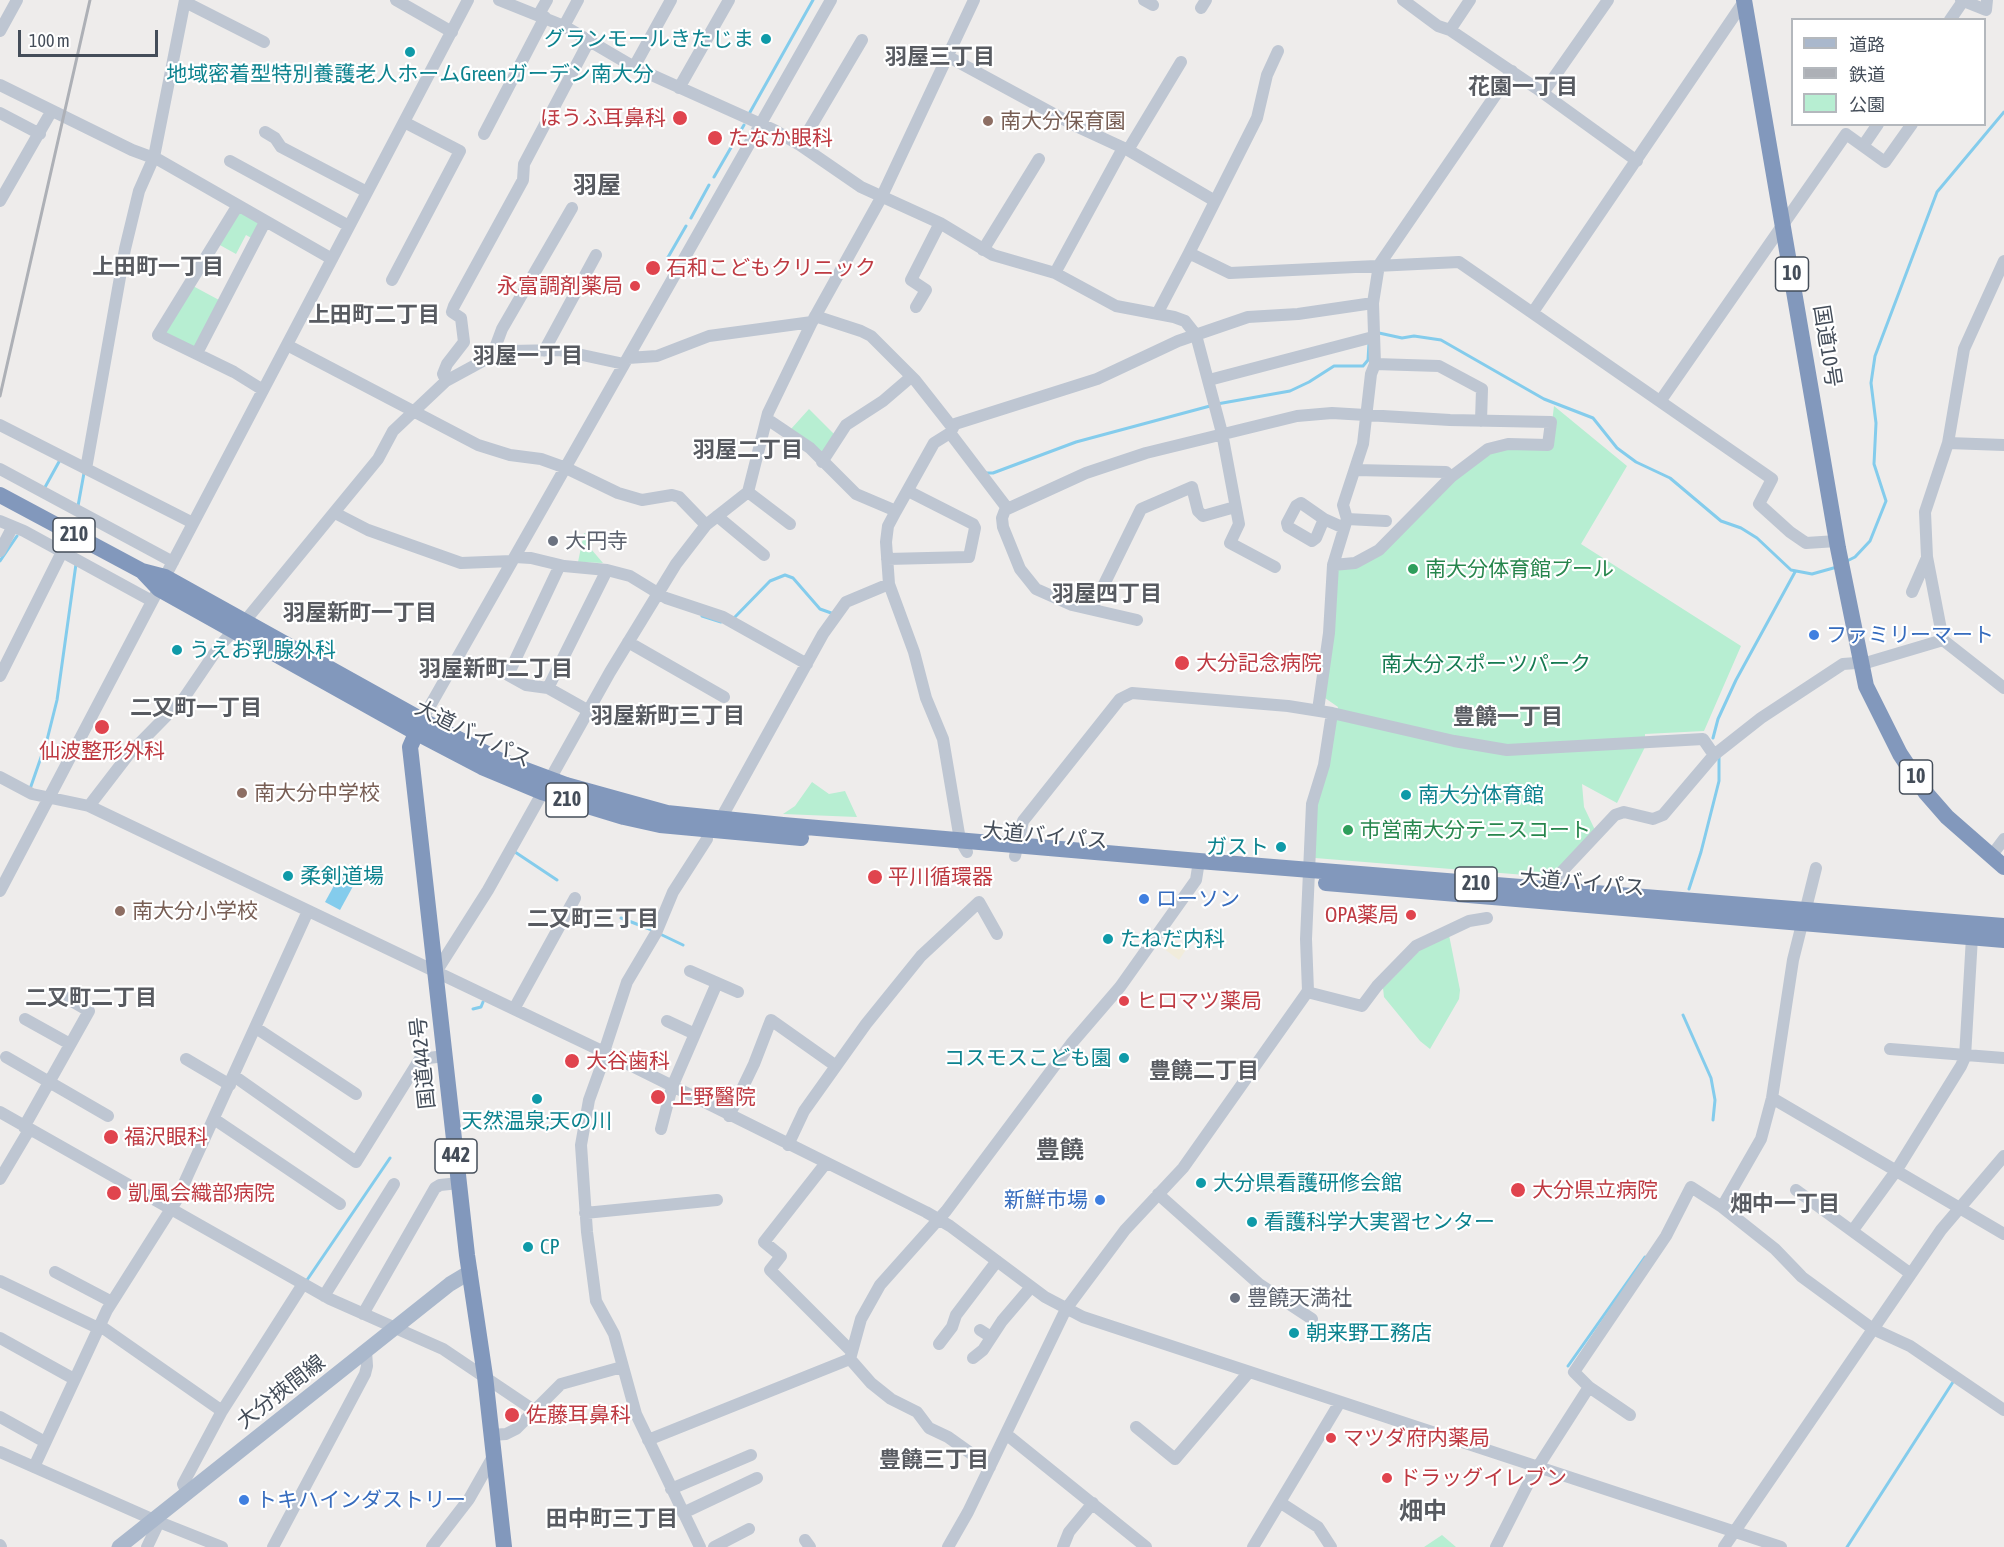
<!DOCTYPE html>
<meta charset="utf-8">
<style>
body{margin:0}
#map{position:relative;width:2004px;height:1547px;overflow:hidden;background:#eeeceb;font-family:"Asap Condensed","Noto Sans JP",sans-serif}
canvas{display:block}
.legend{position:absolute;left:1791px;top:18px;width:195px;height:108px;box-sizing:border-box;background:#fff;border:2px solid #b4b8bd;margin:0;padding:8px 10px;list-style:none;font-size:18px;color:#444d59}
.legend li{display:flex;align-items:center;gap:12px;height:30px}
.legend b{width:30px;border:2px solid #b4b8bd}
.scale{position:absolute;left:18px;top:30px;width:140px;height:27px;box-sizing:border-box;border:3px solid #444d59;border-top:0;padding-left:8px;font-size:18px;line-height:21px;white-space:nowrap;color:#444d59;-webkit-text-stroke:4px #fff;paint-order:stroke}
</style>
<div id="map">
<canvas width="2004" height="1547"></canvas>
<ul class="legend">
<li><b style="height:8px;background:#aab8cc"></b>道路</li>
<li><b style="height:8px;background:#adb0b6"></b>鉄道</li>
<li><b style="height:16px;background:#b7eed2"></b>公園</li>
</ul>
<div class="scale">100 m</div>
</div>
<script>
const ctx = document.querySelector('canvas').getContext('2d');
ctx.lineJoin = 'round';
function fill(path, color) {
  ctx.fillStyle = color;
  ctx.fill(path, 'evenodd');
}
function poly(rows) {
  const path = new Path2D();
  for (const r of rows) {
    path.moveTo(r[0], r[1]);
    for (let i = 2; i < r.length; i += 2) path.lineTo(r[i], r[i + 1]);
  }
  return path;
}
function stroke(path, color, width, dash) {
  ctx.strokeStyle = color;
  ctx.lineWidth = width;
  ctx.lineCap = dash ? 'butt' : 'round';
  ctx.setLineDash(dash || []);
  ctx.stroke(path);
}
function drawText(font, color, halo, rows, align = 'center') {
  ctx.font = font + ' "Asap Condensed","Noto Sans JP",sans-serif';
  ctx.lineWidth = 4.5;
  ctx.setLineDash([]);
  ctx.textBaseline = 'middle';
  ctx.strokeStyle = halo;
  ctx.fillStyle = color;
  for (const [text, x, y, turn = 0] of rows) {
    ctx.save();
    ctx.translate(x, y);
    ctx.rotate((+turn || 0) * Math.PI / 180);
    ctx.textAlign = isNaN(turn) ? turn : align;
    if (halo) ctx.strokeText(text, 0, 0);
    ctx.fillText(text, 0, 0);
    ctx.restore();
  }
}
fill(poly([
 [239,211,261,224,253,239,246,235,236,254,218,244],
 [193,286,219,300,195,348,164,333],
 [1554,406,1627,466,1581,544,1741,646,1704,731,1645,734,1645,747,1617,803,1582,784,1584,807,1595,830,1550,877,1315,858,1316,804,1328,767,1338,707,1325,698,1337,570,1355,567,1489,451,1549,447],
 [809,409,834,434,822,458,791,429],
 [584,533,594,537,591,549,603,563,578,562],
 [812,782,829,794,845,791,857,817,783,814,795,806],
 [1449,935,1460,990,1459,999,1430,1049,1420,1041,1384,997,1383,988,1420,950],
 [1442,1535,1456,1547,1424,1547]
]), '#b7eed2');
fill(poly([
 [1171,937,1187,948,1179,960,1163,948]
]), '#f1ecdb');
fill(poly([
 [342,871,357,879,340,910,325,902]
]), '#84ccec');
stroke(poly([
 [749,114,813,0],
 [714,177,744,125],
 [691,218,709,185],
 [667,259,686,226],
 [1379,333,1402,338,1414,336,1441,340,1544,399,1593,418,1617,448,1636,462,1670,478,1721,521,1741,528,1757,538,1791,570,1812,574,1837,567],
 [1217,404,1290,391,1309,382,1334,366,1363,366,1368,360,1369,343],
 [985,473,993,473,1076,442,1210,406],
 [44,489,60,460],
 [78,506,84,473],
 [0,561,17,536],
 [1845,562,1855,557,1870,541,1886,501,1874,464,1876,423,1871,383,1875,356,1937,192,2004,112],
 [702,616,721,622],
 [733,619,770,581,785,575,793,578,820,609,834,614],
 [1713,738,1718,719,1736,680,1795,572],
 [30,789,47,740,57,700,76,564],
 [515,852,557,880],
 [1689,889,1701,852,1719,781,1719,757],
 [621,918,652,930],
 [660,934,683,945],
 [473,1009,481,1007,483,1002],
 [1683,1015,1711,1078,1715,1100,1713,1120],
 [307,1280,390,1158],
 [1568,1366,1645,1257],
 [1847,1547,1953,1382]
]), '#84ccec', 3);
stroke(poly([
 [396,0,452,32],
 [499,0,564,26,634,67,774,130,800,145,861,187,940,223,993,255,1055,273,1116,306,1174,317,1185,321,1196,335,1222,433,1239,524,1230,543,1275,567],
 [1144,0,1153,5],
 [1403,0,1438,26,1450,30,1536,88,1637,161],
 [1961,0,1986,10,1987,0],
 [185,2,264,42],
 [1201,8,1206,0],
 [539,14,547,0],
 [1950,20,1963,1],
 [564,26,578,0],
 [1450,30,1470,0],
 [0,31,17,0],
 [947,56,1076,126,1128,150,1215,201],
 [634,67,671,0],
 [0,85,132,150,159,160,332,259],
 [679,88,729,0],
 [1543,93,1608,0],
 [0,113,40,134],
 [265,132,275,138,281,147,367,192],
 [484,134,545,17],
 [800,145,862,40],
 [1863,146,1878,124],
 [1128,150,1181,62],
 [230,161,349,226],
 [0,201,51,112],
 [238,205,158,335,234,372,263,390],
 [983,250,1039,159],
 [1189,253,1257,118,1267,75,1278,51],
 [1055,273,1123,148],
 [392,280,460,151,404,122],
 [916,307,926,290,911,280,940,223],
 [1533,312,1745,0],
 [1157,314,1189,253,1230,273,1459,262,1772,479,1759,504,1790,532,1806,543,1837,541],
 [815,316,861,331,871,336,915,380,952,427],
 [287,345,478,445,510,455,541,459,566,468,618,493,642,500,672,495,679,497,706,525],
 [544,351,596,255],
 [197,353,265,222],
 [492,356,502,329,572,208],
 [628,358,657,356,709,336,812,322,881,198,974,0],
 [1375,364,1439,366,1482,389,1481,421],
 [1209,380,1373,337],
 [446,381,443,374,447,364,464,342,461,318,452,312,454,306,523,180,524,164,589,41],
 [1661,400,1846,134,1885,162,1912,124],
 [767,419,810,448,856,494,896,511,888,526,886,542,889,584,914,652,926,698,943,739,960,840,967,852],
 [0,425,193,523],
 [1948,443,2004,445],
 [822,462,846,425,883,401,911,377],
 [0,469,173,562],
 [86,469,125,249,139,191,154,157,185,0],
 [1355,470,1446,472,1451,477],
 [748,492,790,524],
 [1007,508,950,433,955,424,1097,379,1178,341,1248,317,1298,314,1373,303],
 [896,511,934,443,950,433],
 [335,513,368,530,461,563,512,561],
 [717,516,764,555],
 [1324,519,1301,503,1296,506,1287,523,1288,527,1312,541,1316,538,1324,519,1344,528],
 [1347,519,1386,521],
 [0,521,24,531,152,601],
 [0,551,12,528],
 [515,557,531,558,564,566,607,570,630,576,666,598,723,617,807,664],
 [887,559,969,557,975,528,973,524,908,491],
 [560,565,508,675,526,685,548,688,589,711],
 [1333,565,1347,519,1343,505,1363,444,1371,374,1375,364,1373,303,1379,265,1512,71],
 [1912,592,1926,560],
 [1092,609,1141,509,1192,487,1198,511,1203,516,1235,507],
 [1137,620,1072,605,1036,589,1020,569,1003,527,1002,518,1005,510,1086,473,1146,453,1297,416,1332,413,1450,420,1551,422,1548,445,1508,444,1488,449,1451,477,1379,550,1355,563,1333,565,1329,633,1318,710],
 [245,621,378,459,393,431,446,381,492,356,511,351,559,350,624,364],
 [1943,640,1927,557,1925,512,1948,443,1964,349,2004,261],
 [628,642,724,697],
 [0,676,62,552],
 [548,688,607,570],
 [1332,713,1454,741,1507,750,1703,739,1714,755],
 [422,720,831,0],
 [0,777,32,794,89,806,606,1053,926,1212,950,1226,1045,1297,1083,1317,1781,1547],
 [89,806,129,754,184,698,218,648,234,630],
 [726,824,724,813,823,634,846,602,889,584],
 [1995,851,2004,839],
 [1552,890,1553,881,1615,815,1624,812,1653,819,1663,815,1714,755,1761,718,1843,664,1869,662,1943,640,2004,688],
 [0,891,468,0],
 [690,971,738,992],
 [436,972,488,890,610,672,676,564,706,525,748,492,768,413,812,322],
 [1307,992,1362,1006,1377,986,1416,946,1469,921,1487,918],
 [514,1009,575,898],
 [25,1019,70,1044],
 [667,1021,695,1034],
 [256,1028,356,1094],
 [1890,1049,2004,1058],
 [604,1052,627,982,656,933,673,892,707,839,706,823],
 [606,1053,589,1100,581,1145,587,1232,596,1301,614,1334,636,1414,700,1547],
 [6,1057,108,1116],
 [186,1059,230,1085],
 [234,1076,356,1162,420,1059,445,1056],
 [1772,1098,2004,1234],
 [0,1112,330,1299,443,1349,535,1411],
 [729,1116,754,1064,771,1020,836,1066],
 [214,1119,340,1204],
 [24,1127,89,1011,58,993],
 [661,1129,672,1087,717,983],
 [788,1145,804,1111,866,1024,921,956,979,902,997,934],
 [826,1163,764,1242,781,1256,770,1270,852,1352],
 [0,1179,29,1130],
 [1796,1190,1911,1274],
 [1158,1194,1259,1284,1312,1319],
 [1722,1207,1761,1139,1772,1098,1793,960,1816,868],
 [585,1213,717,1200],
 [1853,1230,1896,1171,1961,1066,1965,1057,1972,937],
 [55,1272,112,1302],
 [0,1281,98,1328],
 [324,1296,394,1184],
 [363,1314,435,1188,440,1185,459,1183],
 [99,1325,222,1411],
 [980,1330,991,1337],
 [0,1338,74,1379],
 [939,1344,952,1327,956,1315,997,1261],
 [973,1358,983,1350,1002,1321,1031,1287],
 [1630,1415,1589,1387,1574,1372,1666,1236,1691,1187,1722,1207,1775,1249,1802,1277,1873,1329,1910,1346,2004,1410],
 [0,1417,45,1442],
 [1136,1427,1175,1459,1249,1372],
 [1006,1434,1146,1547],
 [492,1435,506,1434,516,1429,561,1384,622,1367],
 [648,1440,850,1359],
 [0,1452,154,1520,222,1547],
 [34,1467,107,1310,176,1201,308,911],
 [990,1467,948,1437,929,1428,917,1412,891,1399,871,1383,850,1359,861,1319,880,1285,946,1211,1071,1044,1120,987,1196,880,1199,861],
 [671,1489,751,1455],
 [187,1493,183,1484,222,1411,303,1284],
 [1281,1503,1318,1527,1331,1547],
 [683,1513,757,1478],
 [805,1540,810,1547],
 [0,1545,1,1547],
 [147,1547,159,1522],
 [273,1547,365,1374,367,1366,366,1351],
 [432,1547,469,1499,494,1455],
 [714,1547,749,1529],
 [948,1547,968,1512,1066,1309,1125,1230,1183,1168,1308,991,1306,939,1312,804,1324,765,1332,713,1288,706,1132,693,1120,699,1023,821,1015,856],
 [1063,1547,1069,1532,1093,1503],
 [1253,1547,1340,1402],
 [1496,1547,1532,1476,1589,1387],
 [1724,1547,1941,1230,2004,1156]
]), '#bec6d2', 12);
stroke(poly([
 [119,1547,450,1284,470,1272]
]), '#aab8cc', 15);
stroke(poly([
 [1744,0,1838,548,1866,686,1900,754,1926,793,1947,817,2004,867],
 [0,495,142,571,165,577,422,720,499,760,566,785,667,813,783,825,1199,861,2004,926],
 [142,571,159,589,415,732,482,767,542,792,624,817,660,825,801,838],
 [421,722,410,747,467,1255,485,1376,504,1547],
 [1326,883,2004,940]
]), '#8298bc', 16);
stroke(poly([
 [0,396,90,0]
]), '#adb0b6', 3);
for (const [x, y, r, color] of [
 [766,39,6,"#0f9aa8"],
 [410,52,6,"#0f9aa8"],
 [680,118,8,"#e0444e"],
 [988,121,6,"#8d6e63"],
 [715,138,8,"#e0444e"],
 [653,268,8,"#e0444e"],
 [635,286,6,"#e0444e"],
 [553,541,6,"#6b7280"],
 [1413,569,6,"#2e9e5b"],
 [1814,635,6,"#3f7fe0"],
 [177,650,6,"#0f9aa8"],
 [1182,663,8,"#e0444e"],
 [102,727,8,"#e0444e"],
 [242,793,6,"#8d6e63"],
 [1406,795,6,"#0f9aa8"],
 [1348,830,6,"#2e9e5b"],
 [1281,847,6,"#0f9aa8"],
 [288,876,6,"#0f9aa8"],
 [875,877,8,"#e0444e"],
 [1144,899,6,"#3f7fe0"],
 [120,911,6,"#8d6e63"],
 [1411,915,6,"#e0444e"],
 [1108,939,6,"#0f9aa8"],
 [1124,1001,6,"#e0444e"],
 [1124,1058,6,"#0f9aa8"],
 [572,1061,8,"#e0444e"],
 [658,1097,8,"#e0444e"],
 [537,1099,6,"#0f9aa8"],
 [111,1137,8,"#e0444e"],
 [1201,1183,6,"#0f9aa8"],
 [1518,1190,8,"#e0444e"],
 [114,1193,8,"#e0444e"],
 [1100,1200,6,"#3f7fe0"],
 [1252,1222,6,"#0f9aa8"],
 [528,1247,6,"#0f9aa8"],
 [1235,1298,6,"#6b7280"],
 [1294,1333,6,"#0f9aa8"],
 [512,1415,8,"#e0444e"],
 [1331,1438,6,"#e0444e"],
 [1387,1478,6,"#e0444e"],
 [244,1500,6,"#3f7fe0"]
]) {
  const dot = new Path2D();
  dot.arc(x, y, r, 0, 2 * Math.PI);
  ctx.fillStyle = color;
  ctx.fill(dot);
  stroke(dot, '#fff', 2);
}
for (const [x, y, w] of [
 [1792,274,33],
 [74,535,42],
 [1916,777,33],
 [567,800,42],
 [1476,884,42],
 [456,1156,42]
]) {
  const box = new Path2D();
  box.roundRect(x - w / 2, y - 17, w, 34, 4.5);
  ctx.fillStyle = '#fff';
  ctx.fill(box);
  stroke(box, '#444d59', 1.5);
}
drawText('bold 20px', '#444d59', null, [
 ["10",1792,274],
 ["210",74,535],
 ["10",1916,777],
 ["210",567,800],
 ["210",1476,884],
 ["442",456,1156]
]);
drawText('21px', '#0d838f', '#fff', [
 ["グランモールきたじま",754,39,"right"],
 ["地域密着型特別養護老人ホームGreenガーデン南大分",410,74,"center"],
 ["うえお乳腺外科",189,650],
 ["南大分体育館",1418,795],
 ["ガスト",1269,847,"right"],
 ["柔剣道場",300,876],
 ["たねだ内科",1120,939],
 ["コスモスこども園",1112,1058,"right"],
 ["天然温泉;天の川",537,1121,"center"],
 ["大分県看護研修会館",1213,1183],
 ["看護科学大実習センター",1264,1222],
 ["CP",540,1247],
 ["朝来野工務店",1306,1333]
], 'left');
drawText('21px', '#be3a42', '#fff', [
 ["ほうふ耳鼻科",666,118,"right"],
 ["たなか眼科",728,138],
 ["石和こどもクリニック",666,268],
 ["永富調剤薬局",623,286,"right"],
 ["大分記念病院",1196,663],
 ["仙波整形外科",102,751,"center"],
 ["平川循環器",888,877],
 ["OPA薬局",1399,915,"right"],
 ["ヒロマツ薬局",1136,1001],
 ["大谷歯科",586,1061],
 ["上野醫院",672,1097],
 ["福沢眼科",124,1137],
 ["大分県立病院",1532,1190],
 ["凱風会織部病院",128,1193],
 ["佐藤耳鼻科",526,1415],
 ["マツダ府内薬局",1343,1438],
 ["ドラッグイレブン",1399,1478]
], 'left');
drawText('21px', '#785e54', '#fff', [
 ["南大分保育園",1000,121],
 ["南大分中学校",254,793],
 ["南大分小学校",132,911]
], 'left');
drawText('21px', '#444d59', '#fff', [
 ["国道10号",1827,346,81],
 ["大道バイパス",473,734,26],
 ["大道バイパス",1045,836,5],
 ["大道バイパス",1582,883,5],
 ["国道442号",423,1063,-96],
 ["大分挾間線",281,1392,-38]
]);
drawText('21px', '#5b616d', '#fff', [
 ["大円寺",565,541],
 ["豊饒天満社",1247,1298]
], 'left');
drawText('21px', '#27864d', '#fff', [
 ["南大分体育館プール",1425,569],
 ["市営南大分テニスコート",1360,830]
], 'left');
drawText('21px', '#366cbe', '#fff', [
 ["ファミリーマート",1826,635],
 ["ローソン",1156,899],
 ["新鮮市場",1088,1200,"right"],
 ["トキハインダストリー",256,1500]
], 'left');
drawText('21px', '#157a51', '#fff', [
 ["南大分スポーツパーク",1486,664]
]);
drawText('bold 22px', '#585b61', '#fff', [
 ["羽屋三丁目",940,57],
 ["花園一丁目",1523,87],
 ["上田町一丁目",158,267],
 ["上田町二丁目",374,315],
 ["羽屋一丁目",528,356],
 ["羽屋二丁目",748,450],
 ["羽屋四丁目",1107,594],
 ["羽屋新町一丁目",360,613],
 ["羽屋新町二丁目",496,669],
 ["二又町一丁目",196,708],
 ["羽屋新町三丁目",668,716],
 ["豊饒一丁目",1508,717],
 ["二又町三丁目",593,919],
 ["二又町二丁目",91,998],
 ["豊饒二丁目",1204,1071],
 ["畑中一丁目",1785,1204],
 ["豊饒三丁目",934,1460],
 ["田中町三丁目",612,1519]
]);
drawText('bold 24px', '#585b61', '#fff', [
 ["羽屋",597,185],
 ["豊饒",1060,1150],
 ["畑中",1423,1511]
]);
</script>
